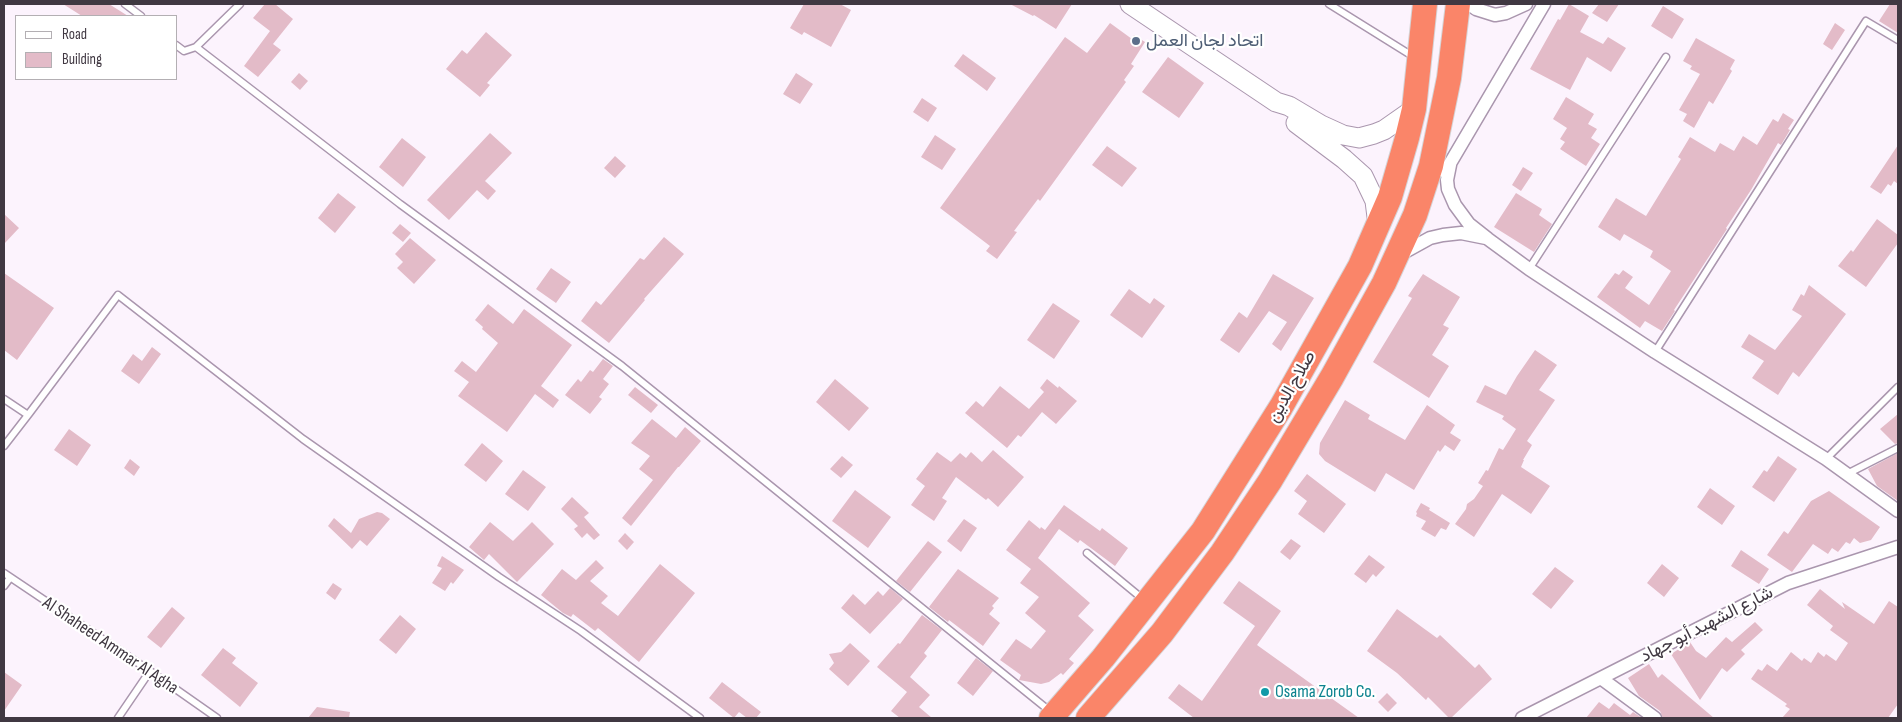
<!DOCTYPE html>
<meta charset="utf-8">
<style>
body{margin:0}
#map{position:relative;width:1902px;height:722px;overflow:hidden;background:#fcf3fd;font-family:"Sofia Sans Condensed",sans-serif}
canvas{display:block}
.frame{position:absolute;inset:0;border:5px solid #403842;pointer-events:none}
.legend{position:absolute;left:15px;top:15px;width:162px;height:65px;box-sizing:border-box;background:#fff;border:1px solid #b3afb3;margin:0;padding:6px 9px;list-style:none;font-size:15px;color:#403842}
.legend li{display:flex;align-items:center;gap:10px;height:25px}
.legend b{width:25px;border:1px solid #b3afb3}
</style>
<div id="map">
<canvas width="1902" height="722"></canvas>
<div class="frame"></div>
<ul class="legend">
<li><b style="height:6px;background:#fff"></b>Road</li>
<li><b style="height:14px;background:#e3bbc8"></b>Building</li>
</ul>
</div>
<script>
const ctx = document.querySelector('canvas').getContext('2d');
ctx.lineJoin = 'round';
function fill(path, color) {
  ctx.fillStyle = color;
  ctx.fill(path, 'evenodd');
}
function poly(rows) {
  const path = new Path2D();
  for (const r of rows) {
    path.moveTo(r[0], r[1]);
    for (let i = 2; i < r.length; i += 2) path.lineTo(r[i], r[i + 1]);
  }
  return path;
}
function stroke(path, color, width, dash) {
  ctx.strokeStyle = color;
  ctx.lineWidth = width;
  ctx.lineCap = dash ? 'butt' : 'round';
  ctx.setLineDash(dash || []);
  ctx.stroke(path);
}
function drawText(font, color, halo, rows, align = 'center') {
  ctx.font = font + ' "Sofia Sans Condensed",Vazirmatn,sans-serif';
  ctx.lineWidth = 4.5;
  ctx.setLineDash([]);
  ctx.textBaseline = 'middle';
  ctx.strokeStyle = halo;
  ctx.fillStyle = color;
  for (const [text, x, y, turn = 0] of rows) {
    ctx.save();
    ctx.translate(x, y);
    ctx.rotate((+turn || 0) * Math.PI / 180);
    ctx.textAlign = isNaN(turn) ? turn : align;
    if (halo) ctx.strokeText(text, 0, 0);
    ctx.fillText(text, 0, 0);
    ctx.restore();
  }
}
fill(poly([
 [63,4,109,4,128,16,82,16],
 [265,4,275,4,293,19,273,44,281,50,258,77,244,66,270,31,253,18],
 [804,4,840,4,851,10,831,47,804,32,802,35,790,28],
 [1010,4,1072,4,1056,29,1034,15,1033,16],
 [1569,4,1589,16,1580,32,1603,44,1608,37,1626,48,1611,72,1587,57,1570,90,1530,69,1558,19,1560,20],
 [1599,4,1619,4,1607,22,1592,13],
 [1890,4,1898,4,1898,33,1879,21],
 [1663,6,1684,19,1672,39,1651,26],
 [1110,23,1132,39,1134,35,1145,42,1131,64,1134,66,1124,80,1126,82,1040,201,1038,199,1014,231,1017,232,997,259,986,251,990,246,940,208,1065,37,1087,53],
 [1835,23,1845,30,1832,50,1823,44],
 [486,32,512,55,487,83,490,85,480,97,446,69,462,50,467,54],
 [1696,38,1735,60,1730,69,1732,71,1713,104,1709,101,1694,128,1683,121,1687,114,1679,110,1700,74,1690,69,1692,66,1683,61],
 [963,54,996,78,987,91,954,66],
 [1168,57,1204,83,1179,118,1142,92],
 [299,73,308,81,300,90,291,82],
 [796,73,813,84,800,104,783,94],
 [1566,97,1594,114,1588,124,1597,129,1591,138,1600,144,1586,166,1560,149,1565,142,1560,139,1567,128,1553,119],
 [922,98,937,108,928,122,913,112],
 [1783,113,1794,120,1788,129,1790,130,1781,145,1778,143,1751,190,1726,228,1727,229,1674,310,1675,311,1662,331,1645,321,1640,328,1597,297,1615,273,1619,275,1623,270,1633,277,1625,288,1649,305,1671,271,1650,257,1653,251,1624,234,1620,241,1598,227,1616,198,1646,216,1681,159,1678,157,1690,137,1715,152,1720,143,1734,151,1743,136,1757,145,1773,119,1778,122],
 [490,133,512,153,485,181,496,191,488,200,477,190,449,220,427,200],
 [935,135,956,149,942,170,921,157],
 [402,138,426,157,403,187,379,167],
 [1898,145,1898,184,1894,181,1891,186,1888,184,1881,194,1870,187],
 [1107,146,1137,168,1122,187,1092,165],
 [615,156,626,166,615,178,604,168],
 [1523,167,1533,173,1521,191,1512,185],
 [338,193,356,207,335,233,318,218],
 [1516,193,1542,209,1539,215,1552,224,1534,252,1494,227],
 [4,214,19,228,4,244],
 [1877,219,1898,235,1898,243,1866,287,1838,266,1851,250,1853,252],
 [400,224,411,233,403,242,392,233],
 [664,237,684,254,644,299,645,300,609,343,581,321,596,301,601,305,640,258,644,260],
 [410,238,436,260,414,284,397,268,403,262,395,254],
 [551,268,571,282,556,303,536,289],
 [4,273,54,308,17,360,4,350],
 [1273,274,1314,298,1281,351,1272,344,1287,322,1269,311,1239,353,1220,340,1239,312,1247,318],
 [1423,274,1460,297,1443,325,1449,328,1432,355,1449,366,1429,398,1373,362,1412,298,1408,296],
 [1809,285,1846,314,1799,377,1793,372,1778,395,1752,378,1764,361,1741,347,1749,334,1775,350,1802,316,1792,310,1801,294,1804,296],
 [1129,289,1150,304,1154,298,1165,306,1142,338,1110,315],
 [1053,303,1080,321,1054,359,1027,340],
 [488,304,513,324,524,309,572,345,541,386,559,400,553,408,535,394,507,432,458,396,469,382,454,371,462,361,476,372,498,343,482,329,483,327,475,320],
 [152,347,161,354,139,384,121,371,133,354,142,361],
 [1535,350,1557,365,1539,390,1555,400,1527,441,1532,445,1523,460,1524,460,1521,467,1550,486,1531,514,1502,494,1474,537,1455,524,1466,509,1467,504,1474,499,1483,486,1478,483,1486,470,1488,471,1499,448,1503,450,1516,429,1502,419,1504,416,1476,402,1485,385,1506,395,1517,376],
 [603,359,613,366,603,379,609,384,599,397,602,399,590,414,565,395,578,379,581,382,590,370,593,372],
 [835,379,869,408,849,431,816,402],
 [1047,379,1058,388,1059,386,1077,401,1056,424,1042,412,1021,437,1018,435,1007,448,965,413,976,401,983,407,1000,386,1029,409,1044,392,1040,388],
 [635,387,658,405,651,413,628,395],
 [1345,400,1370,415,1368,419,1405,440,1427,405,1455,425,1450,433,1461,440,1454,451,1445,445,1440,452,1438,450,1414,490,1386,473,1375,492,1325,461,1319,454,1320,443],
 [1898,414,1898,443,1895,444,1880,429],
 [652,419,676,438,685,427,701,441,679,467,678,467,631,526,622,518,653,480,639,469,650,456,631,443],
 [69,429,91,445,77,466,54,450],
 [482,443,503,461,486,482,464,465],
 [993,450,1024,477,998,507,988,498,986,500,956,477,942,498,947,501,934,521,911,505,925,486,916,479,937,452,951,462,960,453,966,458,971,452,982,462],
 [1898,453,1898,501,1877,486,1868,469],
 [842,456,853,465,841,478,830,469],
 [1778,456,1797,469,1774,502,1752,487,1764,470,1767,472],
 [130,459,140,467,134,476,124,468],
 [523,470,546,487,528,511,505,494],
 [1307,474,1346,504,1324,533,1298,514,1307,501,1294,491],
 [1710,488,1735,506,1722,525,1697,507],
 [855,490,891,517,868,548,832,521],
 [1829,491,1880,527,1871,540,1860,543,1854,538,1850,544,1846,542,1838,552,1832,548,1828,554,1813,544,1792,572,1767,555,1784,531,1788,534,1811,501],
 [572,497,589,513,584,517,600,535,594,540,587,533,582,538,574,529,578,526,561,509],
 [1421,503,1430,508,1429,510,1450,523,1446,530,1441,528,1435,537,1421,529,1426,521,1416,516,1417,513,1416,512],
 [1064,505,1100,531,1102,528,1128,548,1115,566,1080,540,1078,543,1059,529,1038,558,1090,603,1078,616,1094,630,1069,659,1074,663,1063,675,1061,673,1049,682,1041,684,1019,680,1021,675,1000,660,1016,639,1031,649,1046,631,1025,613,1039,597,1020,583,1031,569,1006,550,1029,520,1040,529,1041,527,1045,530],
 [377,512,382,513,390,519,367,546,360,540,352,549,328,526,334,518,351,533,359,519],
 [964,519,977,528,961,552,947,541],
 [490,522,513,541,532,522,554,544,517,582,489,554,484,560,469,547],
 [625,533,634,542,627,550,618,541],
 [1291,539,1301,546,1290,560,1280,552],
 [928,541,942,552,910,592,896,581],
 [1741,550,1769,569,1759,584,1731,566],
 [1369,555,1385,567,1376,577,1373,574,1366,583,1354,574],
 [442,556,464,570,453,584,451,582,445,591,432,583,442,568,437,566],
 [596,560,604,568,590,581,608,596,601,603,618,616,660,564,695,593,639,662,598,628,595,631,573,614,571,617,563,613,541,595,562,569,576,580],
 [1662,564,1679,578,1664,597,1647,583],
 [1555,567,1574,581,1551,609,1532,594],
 [958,569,999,598,992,606,994,608,989,614,1000,623,983,646,949,620,948,622,929,607],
 [1239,581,1281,611,1257,645,1359,718,1194,718,1168,698,1179,684,1202,701,1255,626,1223,603],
 [333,583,342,589,335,600,326,593],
 [890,588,903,599,870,634,841,608,853,594,865,605,878,591,883,596],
 [1820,589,1845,609,1842,602,1874,624,1889,601,1898,607,1898,704,1888,718,1782,718,1790,709,1785,706,1787,704,1751,679,1758,669,1762,671,1767,664,1777,671,1791,652,1802,661,1804,658,1811,663,1818,652,1824,657,1826,654,1836,661,1848,643,1830,630,1833,626,1807,605],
 [172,607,185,618,161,648,147,637],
 [1397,609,1437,638,1440,635,1475,668,1479,664,1492,679,1451,718,1449,718,1428,697,1426,700,1397,673,1367,651],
 [400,615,416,629,396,654,379,640],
 [922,615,942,630,924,653,927,656,910,677,930,695,919,707,932,718,900,718,891,711,907,692,877,667,898,643,900,644],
 [1755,622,1763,630,1741,650,1745,654,1727,672,1722,668,1700,700,1671,654,1690,642,1696,651,1706,658,1726,637,1732,642],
 [850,643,870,661,848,686,829,669,834,663,829,654,841,652],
 [223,648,236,658,232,663,258,683,240,707,201,675],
 [976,658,993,671,973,696,957,683],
 [1649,664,1658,678,1662,674,1714,718,1663,718,1660,711,1639,696,1628,678],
 [4,672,22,685,4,711],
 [722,682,761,712,756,718,747,718,739,712,734,718,709,698],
 [1387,693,1397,703,1388,712,1378,702],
 [1599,702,1609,709,1614,703,1630,715,1633,712,1642,718,1586,718],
 [317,707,350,712,349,718,308,718]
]), '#e3bbc8');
const lane = poly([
 [125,4,141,16],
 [1329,4,1414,57],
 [176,45,184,51,196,47,240,4],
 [196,47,400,204,622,366,1051,712],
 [1529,269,1666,57],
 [1655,352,1866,21,1898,40],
 [4,399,28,415,118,295,303,439,499,577,581,631,700,718],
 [4,446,28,415],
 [1826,459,1898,387],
 [1847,474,1898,448],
 [1087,553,1144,600],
 [4,573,150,671,217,718],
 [4,586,10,578],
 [118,718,150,671]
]);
const street = poly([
 [1469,4,1476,9,1495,15,1506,13,1526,4],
 [1450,165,1447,180,1448,189,1455,205,1469,224,1488,239,1529,269,1655,352,1826,459,1898,511],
 [1445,172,1544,4],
 [1401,254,1430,238,1443,235,1461,233,1486,238],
 [1602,679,1655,718],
 [1522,718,1788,583,1898,547]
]);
const secondary = poly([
 [1130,4,1276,102,1289,106,1321,125,1343,135,1359,138,1374,134,1384,130,1414,109],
 [1296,123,1344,159,1363,176,1375,201,1378,225]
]);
const highway = poly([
 [1051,718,1103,658,1203,531,1281,407,1360,266,1390,197,1407,138,1414,109,1425,4],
 [1088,718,1162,633,1222,553,1270,481,1332,377,1384,283,1415,215,1431,166,1449,78,1458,4]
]);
stroke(lane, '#aa96ae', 9);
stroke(street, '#aa96ae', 15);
stroke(secondary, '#aa96ae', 21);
stroke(highway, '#d5d3d5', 26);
stroke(lane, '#fff', 6);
stroke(street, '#fff', 12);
stroke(secondary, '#fff', 19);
stroke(highway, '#fa8569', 24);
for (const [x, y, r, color] of [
 [1136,41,5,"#5c6f8a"],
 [1265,692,5,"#0f9aa8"]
]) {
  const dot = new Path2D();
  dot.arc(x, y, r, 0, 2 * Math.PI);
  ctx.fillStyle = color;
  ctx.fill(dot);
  stroke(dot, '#fff', 2);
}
drawText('18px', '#4e5e75', '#fff', [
 ["اتحاد لجان العمل",1146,41]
], 'left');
drawText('18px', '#403842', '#fff', [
 ["صلاح الدين",1292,387,-60],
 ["شارع الشهيد أبو جهاد",1707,625,-27],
 ["Al Shaheed Ammar Al Agha",110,646,34]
]);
drawText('18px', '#0d838f', '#fff', [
 ["Osama Zorob Co.",1275,692]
], 'left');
</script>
